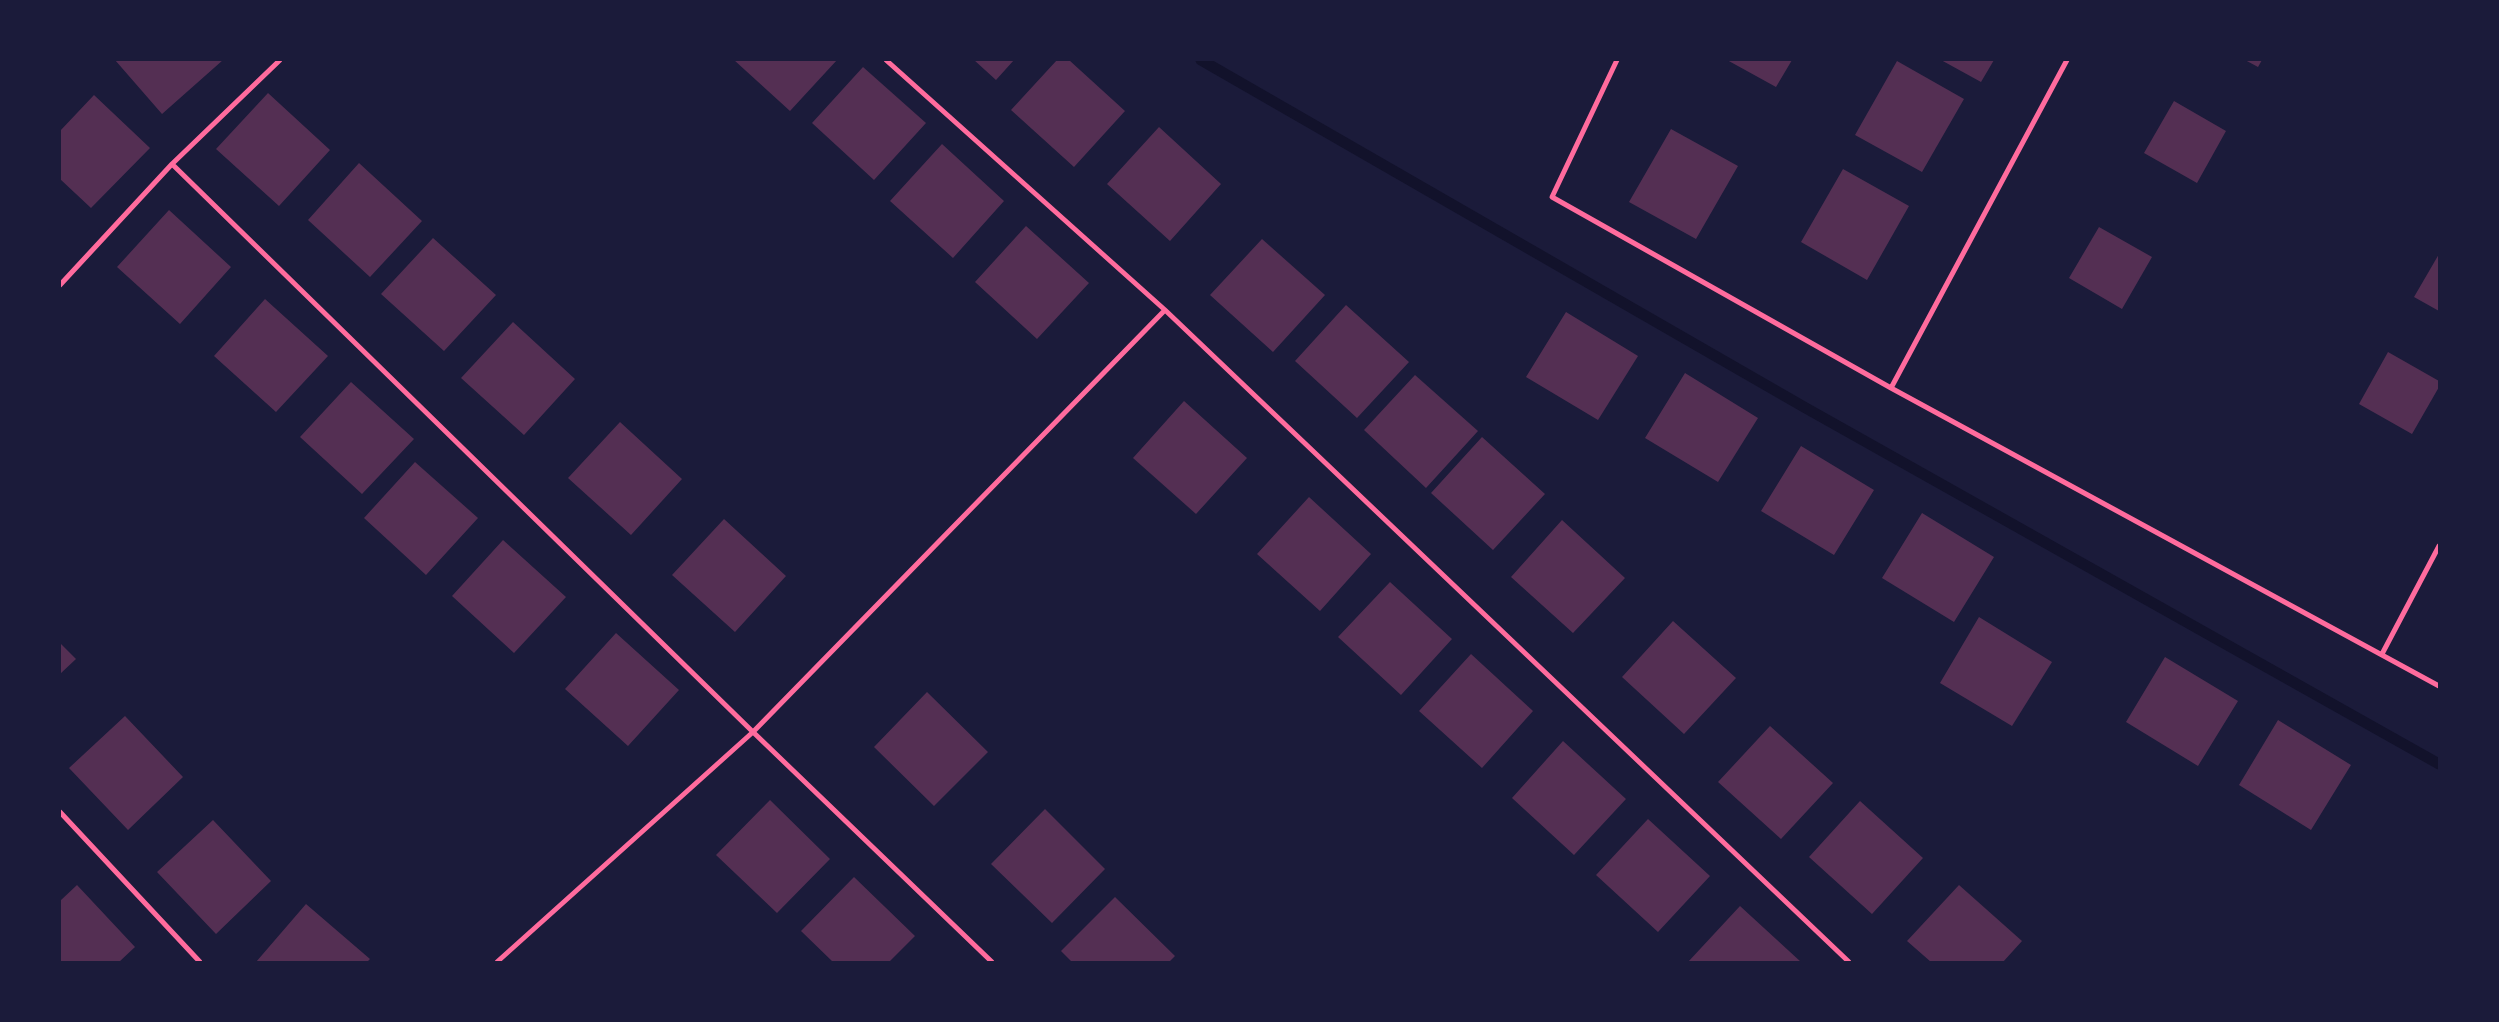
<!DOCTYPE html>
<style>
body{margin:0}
#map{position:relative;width:2499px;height:1022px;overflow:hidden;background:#1b1b3a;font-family:Georgia,serif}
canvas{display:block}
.frame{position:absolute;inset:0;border:61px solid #1b1b3a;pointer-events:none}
</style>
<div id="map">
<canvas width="2499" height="1022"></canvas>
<div class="frame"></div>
</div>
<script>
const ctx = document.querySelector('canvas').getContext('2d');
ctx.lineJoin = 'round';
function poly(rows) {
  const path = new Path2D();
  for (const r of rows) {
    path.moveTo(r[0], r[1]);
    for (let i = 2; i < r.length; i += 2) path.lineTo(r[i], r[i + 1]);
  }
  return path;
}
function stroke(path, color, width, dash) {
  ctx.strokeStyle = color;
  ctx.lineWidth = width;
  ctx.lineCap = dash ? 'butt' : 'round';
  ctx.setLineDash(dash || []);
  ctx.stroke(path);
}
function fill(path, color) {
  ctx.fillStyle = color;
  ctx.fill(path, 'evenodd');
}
stroke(poly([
 [1201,60,1804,407,2439,764]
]), '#12122b', 11);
fill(poly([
 [115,60,223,60,162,114],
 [734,60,837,60,790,111],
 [974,60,1014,60,996,80],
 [1057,60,1069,60,1125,111,1074,167,1011,110],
 [1727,60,1792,60,1776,87],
 [1941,60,1994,60,1981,82],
 [2245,60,2262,60,2258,67],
 [1897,61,1964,99,1922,172,1855,135],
 [863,67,926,123,874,180,812,123],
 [268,93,330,150,279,206,216,149],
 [94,95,150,148,91,208,60,179,60,131],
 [2174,101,2226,131,2197,183,2144,153],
 [1159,127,1221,184,1170,241,1107,184],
 [1671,129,1738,166,1696,239,1629,202],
 [942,144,1004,201,953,258,890,201],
 [359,163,422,221,370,277,308,220],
 [1843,169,1909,206,1867,280,1801,242],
 [169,210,231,267,180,324,117,267],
 [1026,226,1089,283,1037,339,975,282],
 [2099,227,2152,257,2122,309,2069,278],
 [433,238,496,295,444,351,381,294],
 [1262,239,1325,295,1273,352,1210,295],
 [2439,254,2439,311,2414,297],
 [265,299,328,356,276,412,214,356],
 [1346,305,1409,362,1357,418,1295,361],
 [1566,312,1638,356,1598,420,1526,377],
 [513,322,575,379,524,435,461,378],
 [2388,352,2439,381,2439,387,2412,434,2359,404],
 [1685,373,1758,418,1718,482,1645,438],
 [1415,375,1478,431,1426,488,1364,430],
 [351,382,414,439,362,494,300,437],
 [1184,401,1247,458,1196,514,1133,458],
 [620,422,682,479,631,535,568,478],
 [1482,437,1545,494,1493,550,1431,493],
 [1801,446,1874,490,1834,555,1761,511],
 [415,462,478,518,426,575,364,518],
 [1309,497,1371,554,1320,611,1257,554],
 [1922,513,1994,557,1954,622,1882,578],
 [724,519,786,576,735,632,672,575],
 [1562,520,1625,578,1573,633,1511,577],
 [503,540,566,597,514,653,452,596],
 [1390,582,1452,639,1401,695,1338,637],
 [1979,617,2052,662,2012,726,1940,683],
 [1673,621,1736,678,1684,734,1622,677],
 [616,633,679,690,628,746,565,689],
 [60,643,76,659,60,674],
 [1471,654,1533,711,1482,768,1419,711],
 [2165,657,2238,701,2198,766,2126,722],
 [927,692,988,752,934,806,874,747],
 [125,716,183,777,128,830,69,768],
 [2278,720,2351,765,2311,830,2239,785],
 [1770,726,1833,783,1781,839,1718,782],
 [1563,741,1626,799,1574,855,1512,798],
 [770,800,830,859,777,913,716,855],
 [1860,801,1923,858,1872,914,1809,857],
 [1045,809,1105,869,1052,923,991,864],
 [1648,819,1710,876,1658,932,1596,875],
 [213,820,271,881,216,934,157,872],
 [854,877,915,936,889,962,833,962,801,931],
 [77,885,135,947,119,962,60,962,60,901],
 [1959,885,2022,941,2003,962,1931,962,1907,941],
 [1115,897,1175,956,1169,962,1072,962,1061,951],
 [306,904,370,959,367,962,256,962],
 [1740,906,1801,962,1688,962]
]), '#542f53');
stroke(poly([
 [886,60,1165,310,1849,962],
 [1617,60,1552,197,1891,388,2439,686],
 [172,164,753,732,992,962],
 [60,285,172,164,280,60],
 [1891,388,2067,60],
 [2382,654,2439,546],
 [60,812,200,962],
 [497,962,753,732,1165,310]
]), '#ff6b9d', 5);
</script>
